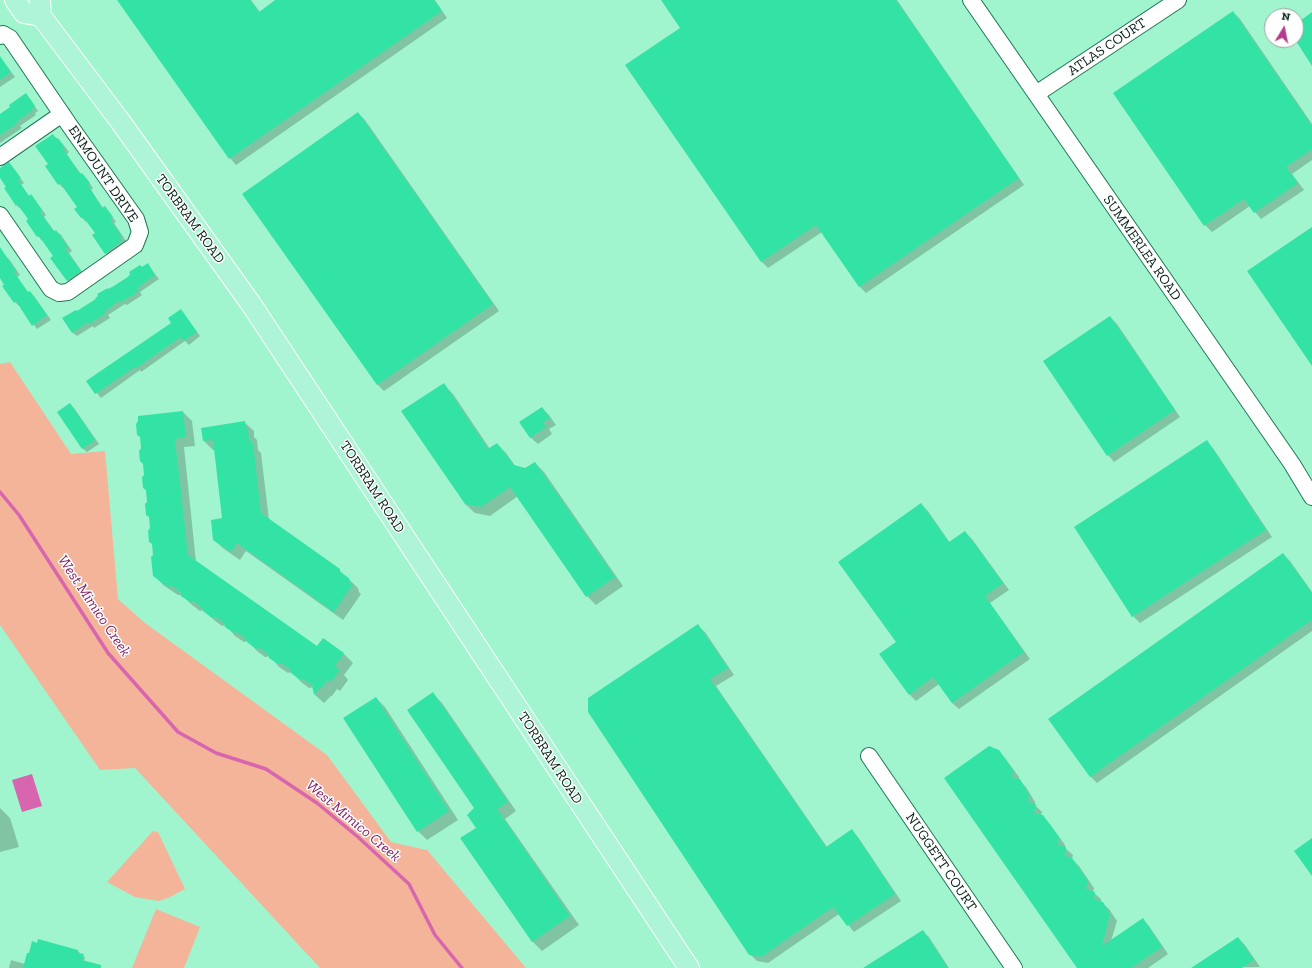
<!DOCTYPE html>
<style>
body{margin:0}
#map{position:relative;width:1312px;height:968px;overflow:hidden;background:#a1f5ce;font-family:"Zilla Slab",serif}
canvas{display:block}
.north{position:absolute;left:1264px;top:8px;width:40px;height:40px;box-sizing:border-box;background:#fff;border:1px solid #9aa4a0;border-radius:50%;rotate:10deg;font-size:11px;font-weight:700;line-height:16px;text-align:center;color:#021c11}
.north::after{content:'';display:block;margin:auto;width:14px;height:18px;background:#b63b8e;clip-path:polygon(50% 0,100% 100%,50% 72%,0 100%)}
</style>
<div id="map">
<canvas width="1312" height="968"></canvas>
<div class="north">N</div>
</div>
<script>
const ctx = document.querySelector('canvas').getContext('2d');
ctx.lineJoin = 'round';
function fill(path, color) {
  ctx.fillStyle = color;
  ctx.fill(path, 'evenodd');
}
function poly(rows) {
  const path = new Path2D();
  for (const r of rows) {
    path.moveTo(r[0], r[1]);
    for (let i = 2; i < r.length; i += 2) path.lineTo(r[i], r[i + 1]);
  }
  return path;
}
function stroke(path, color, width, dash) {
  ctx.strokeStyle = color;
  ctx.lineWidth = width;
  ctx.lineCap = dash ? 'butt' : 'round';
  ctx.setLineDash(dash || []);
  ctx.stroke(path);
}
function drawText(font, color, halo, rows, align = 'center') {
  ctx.font = font + ' "Zilla Slab",serif';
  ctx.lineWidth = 3;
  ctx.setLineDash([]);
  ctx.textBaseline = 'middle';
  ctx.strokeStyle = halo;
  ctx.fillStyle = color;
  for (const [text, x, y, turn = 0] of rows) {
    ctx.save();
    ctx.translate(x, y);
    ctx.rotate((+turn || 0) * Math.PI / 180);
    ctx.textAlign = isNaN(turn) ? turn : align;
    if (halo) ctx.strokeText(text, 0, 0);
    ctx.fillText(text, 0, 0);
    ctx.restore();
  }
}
fill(poly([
 [10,362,71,454,105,451,118,599,145,623,327,755,391,842,427,850,526,968,320,968,135,768,100,770,0,625,0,364],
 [153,831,158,832,185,889,170,897,159,901,135,897,107,882],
 [156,909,200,927,184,968,132,968]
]), '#f4b499');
fill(poly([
 [32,774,42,806,22,812,12,780]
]), '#d866af');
fill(poly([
 [118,0,251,0,260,12,277,0,435,0,447,18,236,165,230,158],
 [662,0,897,0,1024,185,866,293,860,287,822,232,768,268,762,262,681,28],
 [1233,12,1240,19,1312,124,1312,160,1292,174,1304,190,1261,219,1250,206,1212,232,1205,225],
 [2,60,15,77,0,87,0,61],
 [30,99,38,111,35,113,36,115,20,126,22,128,0,143,0,115],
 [358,113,365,120,499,311,384,391,377,384],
 [53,135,62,143,69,152,67,154,70,159,81,174,82,174,86,178,93,188,91,190,103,208,109,212,116,222,114,223,126,241,124,243,126,246,110,257,106,253,96,234,87,221,86,222,82,218,76,209,78,207,64,188,63,188,59,184,46,166,49,165],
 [9,163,24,183,21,185,29,196,31,195,35,200,46,215,44,217,55,232,56,231,61,235,72,251,69,253,85,276,72,285,68,280,54,256,43,240,42,241,38,236,29,219,21,209,16,205,7,187,0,177,0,170],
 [0,252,9,259,20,275,17,277,28,293,30,292,34,296,51,320,37,329,20,306,19,306,15,302,0,277],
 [147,264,159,279,140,292,142,295,127,305,125,304,108,315,110,318,94,328,93,326,77,336,72,332,77,312],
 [181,310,200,336,189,345,185,341,141,372,140,370,101,398,87,381,173,323],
 [1110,317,1117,324,1180,417,1114,462,1108,455],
 [444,385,453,394,490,449,497,444,506,453,516,467,526,469,535,463,544,472,623,586,596,605,587,596,518,496,490,516,475,513,465,504],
 [70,404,74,408,99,444,87,452,82,448],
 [542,408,549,415,556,425,549,429,552,434,538,444,531,438,521,423],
 [183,412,192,421,195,446,184,447,196,562,317,648,344,654,353,663,344,675,348,680,340,691,337,689,332,696,331,696,324,703,315,695,314,687,309,688,301,682,292,672,288,673,279,667,270,656,265,657,257,651,248,641,244,642,235,636,226,625,222,626,214,620,204,610,200,611,192,605,182,595,178,595,163,585,154,575,154,555,151,528,147,491,144,488],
 [244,422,254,431,254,437,257,440,258,450,261,453,269,520,339,570,358,588,359,592,361,594,343,620,246,551,240,560,224,549,214,540,223,519,215,450,213,450,204,441],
 [1207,442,1213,448,1272,537,1140,623,1133,616,1075,527],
 [921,504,928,511,950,543,965,532,972,539,1009,590,990,603,1030,659,959,709,952,703,939,684,916,701,909,694,897,642],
 [1283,554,1290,561,1312,592,1312,631,1097,783,1090,776],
 [698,626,705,632,734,675,716,686,827,847,852,831,858,837,901,901,854,932,839,914,768,963,757,961,750,954],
 [433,694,442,703,516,811,505,819,579,925,542,951,533,942,477,828,475,809],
 [376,698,385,707,458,820,427,840,418,831],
 [998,751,1005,758,1019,777,1019,780,1026,787,1035,802,1035,805,1042,812,1041,815,1049,823,1065,845,1065,848,1073,855,1072,859,1079,866,1094,888,1093,892,1101,899,1101,902,1109,909,1117,921,1111,941,1143,919,1149,926,1168,954,1148,968,1078,968],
 [0,808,10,818,19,847,0,852],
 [922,931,929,937,949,968,865,968],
 [1238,938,1245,945,1260,967,1193,968],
 [78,951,80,953,79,954,85,957,84,961,100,965,101,968,9,968,11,960,25,964]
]), '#0003');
stroke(poly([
 [0,492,19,515,108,653,178,732,216,753,266,769,317,803,358,837,409,884,435,935,462,968]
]), '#d866af', 3.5);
fill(poly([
 [117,0,250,0,259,12,275,0,434,0,442,11,229,159],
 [661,0,896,0,1019,178,859,287,816,225,761,262,625,65,680,28],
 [1233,11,1312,126,1312,149,1286,167,1298,183,1254,213,1244,199,1204,226,1113,93],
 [1312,12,1312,66,1296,41,1296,24],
 [0,56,11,72,0,80],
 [26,93,35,106,32,109,33,110,17,121,18,123,0,135,0,114,10,107,9,105],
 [358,112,493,304,377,385,242,194],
 [53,134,56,139,58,138,65,148,63,149,66,153,80,174,82,173,90,183,88,185,102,208,105,206,113,217,110,219,122,237,120,238,122,241,105,254,92,235,95,233,83,217,81,218,74,209,77,207,60,183,58,185,45,166,48,164,35,146],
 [9,162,21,178,18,180,29,196,31,194,42,210,40,212,54,232,56,230,68,247,65,249,81,271,67,281,50,258,53,256,39,236,37,237,26,221,28,219,17,204,16,206,4,188,6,187,0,178,0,168],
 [1312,227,1312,366,1247,271],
 [0,247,16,271,14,272,28,292,30,291,47,315,32,326,16,301,14,303,2,286,4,285,0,278],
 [148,263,155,275,137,288,139,291,121,302,120,300,105,311,106,313,89,324,88,322,72,333,62,318,76,310,77,311,80,309,96,299,95,298,98,296,97,294,108,288,108,289,112,287,128,277,130,274,129,272,140,265,142,267],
 [181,309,197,332,183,341,181,337,136,368,135,367,95,394,86,381,171,323,168,318],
 [1110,316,1175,410,1107,456,1043,361],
 [444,383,488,449,497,443,514,465,525,468,535,462,615,577,586,597,510,487,481,507,465,504,401,411],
 [70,403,95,440,82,449,57,412],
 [542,407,550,418,543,422,546,427,530,438,519,422],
 [183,411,186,437,175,439,188,555,317,646,323,638,344,653,335,666,340,670,331,682,327,680,322,688,321,687,314,695,312,685,303,679,299,679,291,673,290,669,281,663,278,664,269,658,268,654,260,648,256,649,247,642,246,639,237,632,234,633,225,627,224,623,216,617,212,618,203,611,202,608,194,601,190,602,181,596,181,593,172,586,168,587,153,576,151,557,153,555,152,544,149,542,148,531,150,528,149,517,146,515,145,504,147,502,146,490,143,488,142,477,144,475,143,464,140,461,139,451,141,448,140,437,137,435,136,424,138,421,138,416],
 [245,421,246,427,248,430,249,440,253,443,261,513,340,569,340,572,349,578,350,583,353,584,334,612,237,543,231,552,213,540,211,520,222,518,213,440,203,441,201,428],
 [1207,440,1266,530,1132,617,1074,527],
 [921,503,949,542,965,531,1003,583,985,596,1024,652,952,703,933,677,909,695,879,654,896,642,838,562],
 [1283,553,1312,593,1312,620,1090,777,1048,719],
 [698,624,728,668,710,679,826,847,852,829,895,894,847,926,833,907,761,957,749,955,588,712,588,698],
 [433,692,508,802,497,809,570,916,532,942,460,838,476,828,467,815,474,808,407,710],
 [376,697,449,811,417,832,343,718],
 [989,746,999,750,1013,770,1012,778,1020,779,1029,795,1028,802,1036,804,1034,813,1043,815,1059,837,1058,845,1066,847,1065,856,1072,858,1088,881,1086,889,1095,892,1094,899,1103,902,1110,914,1102,946,1143,918,1162,947,1131,968,1077,968,944,778],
 [1312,838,1312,876,1294,851],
 [923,930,948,968,863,968],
 [1238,937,1254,960,1242,968,1191,968],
 [38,939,78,950,78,953,84,954,82,960,101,965,101,968,23,968,27,953,29,953,32,941,37,943]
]), '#32e3a5');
const minor = poly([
 [971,0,1292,464,1312,497],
 [0,36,3,34,10,38,70,126,136,219,140,232,135,245,68,292,59,293,51,289,0,215],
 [1036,94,1178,0],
 [0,157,62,114],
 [869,756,1014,968]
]);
const major = poly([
 [15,0,24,13,41,16],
 [40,0,41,16,120,121,251,304,689,968]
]);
stroke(minor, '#1d7856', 18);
stroke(major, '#fff', 22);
stroke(minor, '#fff', 16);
stroke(major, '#adf5d6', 20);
drawText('14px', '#021c11', '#fff', [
 ["ATLAS COURT",1107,47,-34],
 ["ENMOUNT DRIVE",103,174,56],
 ["TORBRAM ROAD",190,219,54],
 ["SUMMERLEA ROAD",1142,248,55],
 ["TORBRAM ROAD",372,487,57],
 ["TORBRAM ROAD",550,758,57],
 ["NUGGETT COURT",941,862,56]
]);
drawText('italic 15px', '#7f1760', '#fff', [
 ["West Mimico Creek",94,606,56],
 ["West Mimico Creek",353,821,40]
]);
</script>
